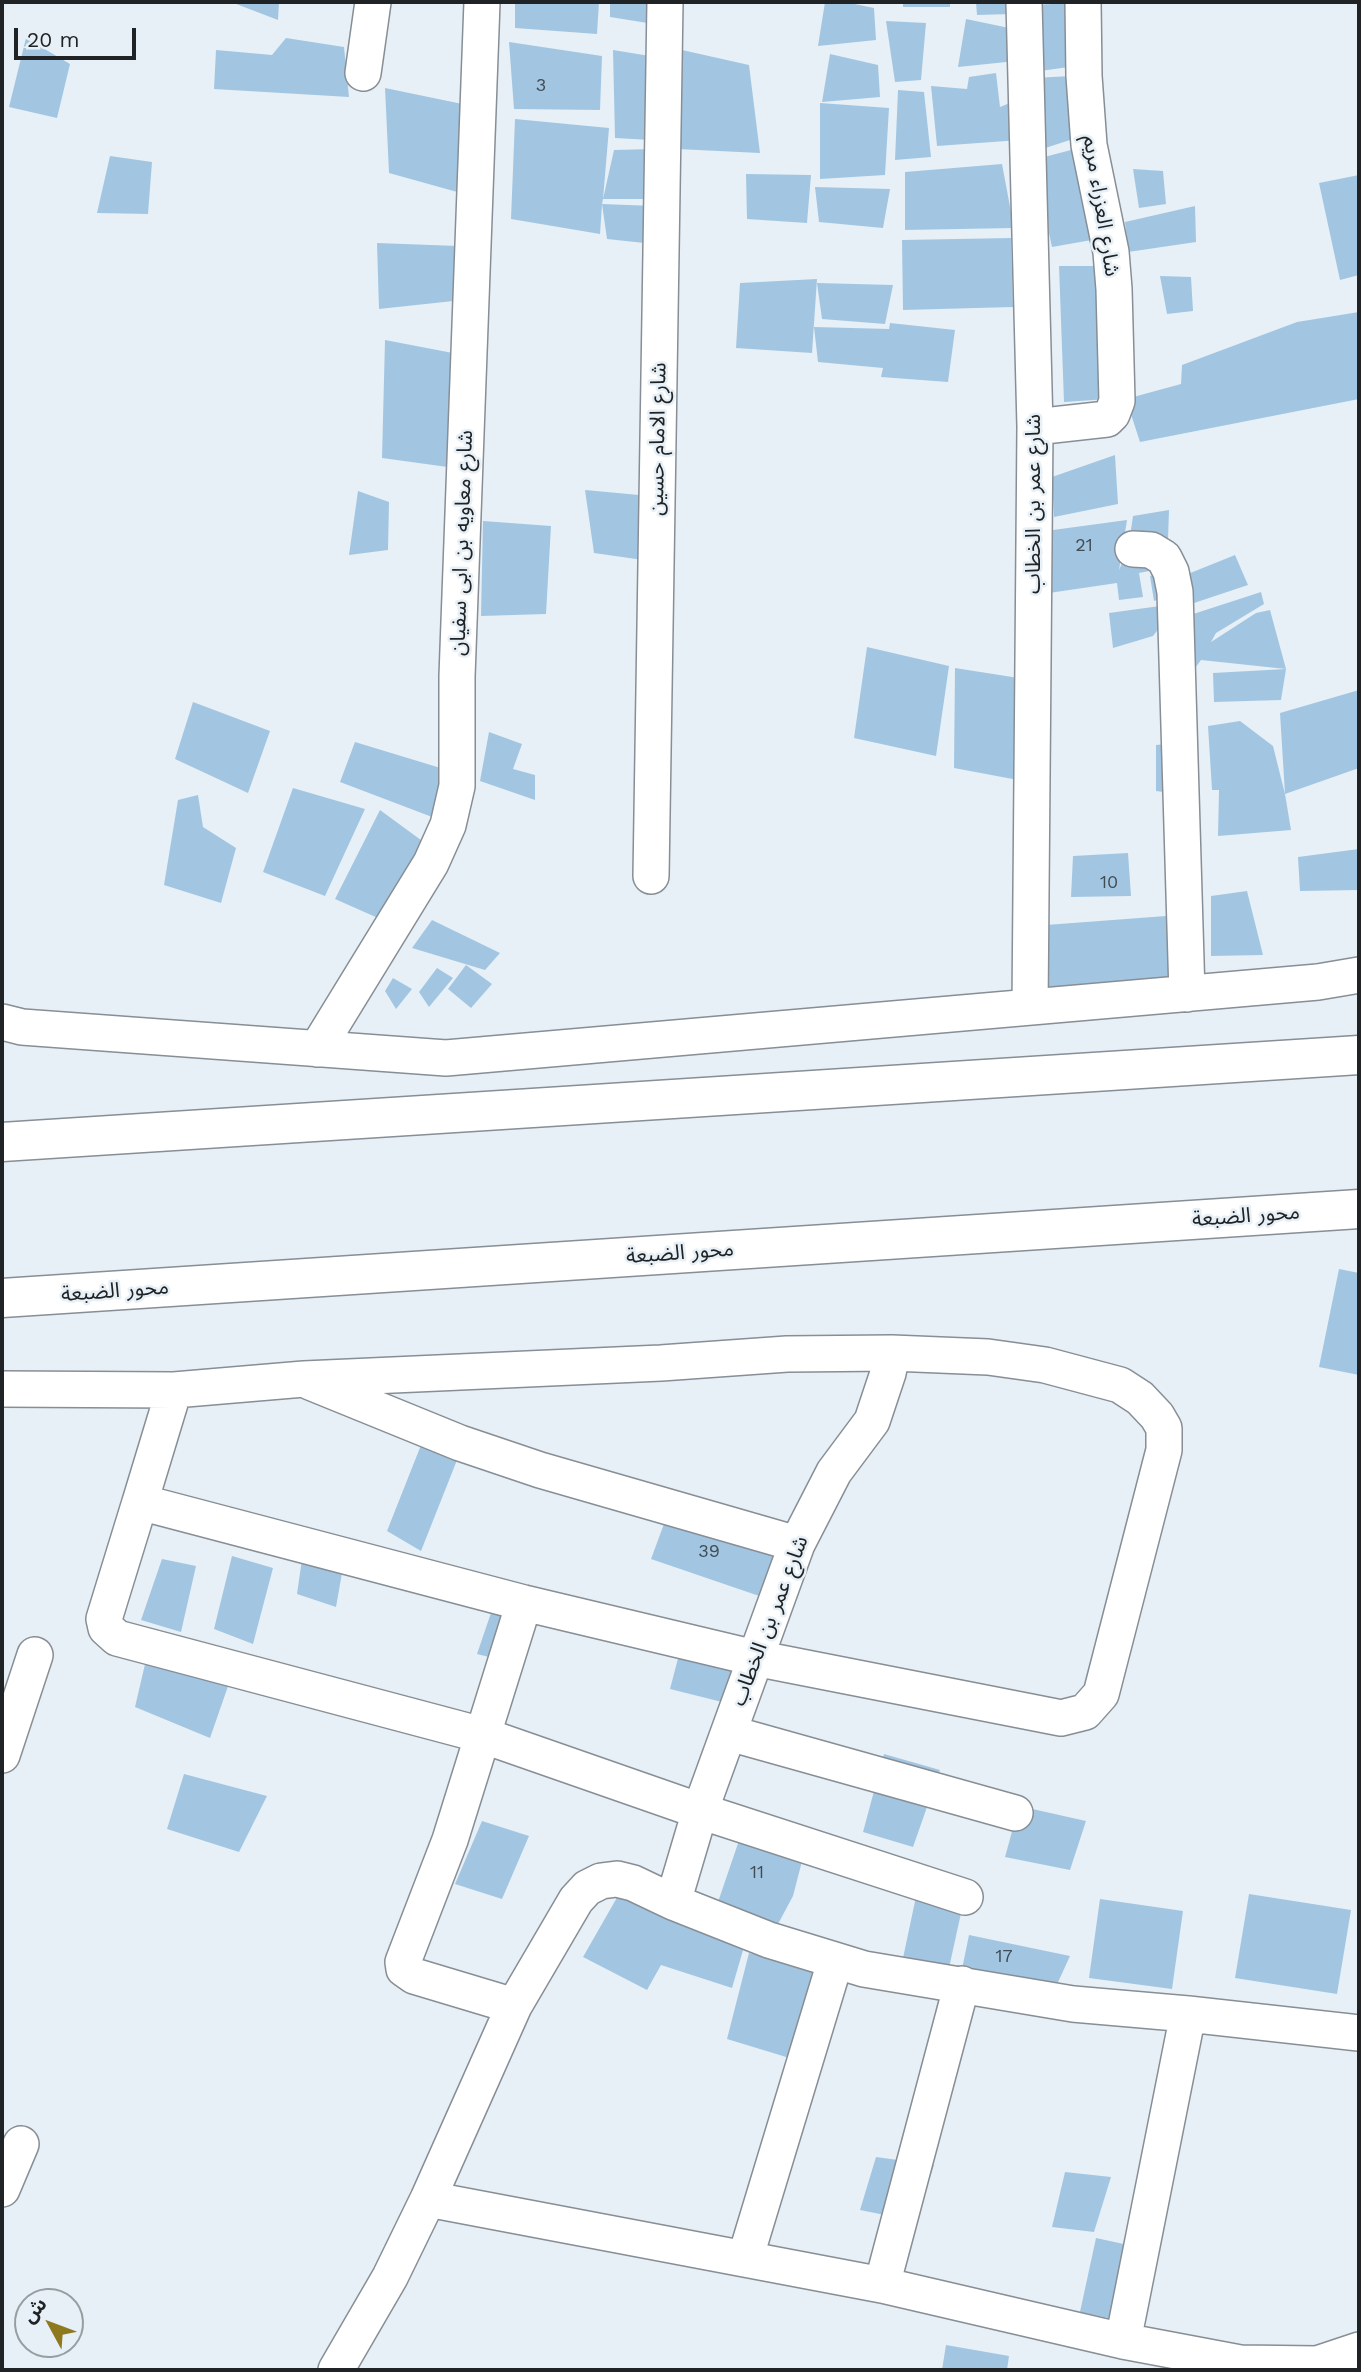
<!DOCTYPE html>
<meta charset="utf-8">
<style>
body{margin:0}
#map{position:relative;width:1361px;height:2372px;overflow:hidden;background:#e7f0f6;font-family:"Work Sans","Noto Sans Arabic",sans-serif}
canvas{display:block}
.frame{position:absolute;inset:0;border:4px solid #202325;pointer-events:none}
.north{position:absolute;left:14px;top:2288px;width:70px;height:70px;box-sizing:border-box;background:#e7f0f6;border:2px solid #979ea2;border-radius:50%;rotate:311deg;font-size:19px;font-weight:700;line-height:28px;text-align:center;color:#202325}
.north::after{content:'';display:block;margin:auto;width:24px;height:32px;background:#8e791e;clip-path:polygon(50% 0,100% 100%,50% 72%,0 100%)}
.scale{position:absolute;left:14px;top:28px;width:122px;height:32px;box-sizing:border-box;border:4px solid #202325;border-top:0;padding-left:9px;font-size:21px;line-height:24px;white-space:nowrap;color:#202325;-webkit-text-stroke:5px #e7f0f6;paint-order:stroke}
</style>
<div id="map">
<canvas width="1361" height="2372"></canvas>
<div class="frame"></div>
<div class="north">ش</div>
<div class="scale">20 m</div>
</div>
<script>
const ctx = document.querySelector('canvas').getContext('2d');
ctx.lineJoin = 'round';
function fill(path, color) {
  ctx.fillStyle = color;
  ctx.fill(path, 'evenodd');
}
function poly(rows) {
  const path = new Path2D();
  for (const r of rows) {
    path.moveTo(r[0], r[1]);
    for (let i = 2; i < r.length; i += 2) path.lineTo(r[i], r[i + 1]);
  }
  return path;
}
function stroke(path, color, width, dash) {
  ctx.strokeStyle = color;
  ctx.lineWidth = width;
  ctx.lineCap = dash ? 'butt' : 'round';
  ctx.setLineDash(dash || []);
  ctx.stroke(path);
}
function drawText(font, color, halo, rows, align = 'center') {
  ctx.font = font + ' "Work Sans","Noto Sans Arabic",sans-serif';
  ctx.lineWidth = 5;
  ctx.setLineDash([]);
  ctx.textBaseline = 'middle';
  ctx.strokeStyle = halo;
  ctx.fillStyle = color;
  for (const [text, x, y, turn = 0] of rows) {
    ctx.save();
    ctx.translate(x, y);
    ctx.rotate((+turn || 0) * Math.PI / 180);
    ctx.textAlign = isNaN(turn) ? turn : align;
    if (halo) ctx.strokeText(text, 0, 0);
    ctx.fillText(text, 0, 0);
    ctx.restore();
  }
}
fill(poly([
 [231,2,279,2,278,20],
 [515,2,599,2,597,34,515,28],
 [610,2,659,2,660,25,610,17],
 [825,2,845,2,874,8,876,40,818,46],
 [903,2,950,2,950,7,903,7],
 [976,2,1011,2,1012,14,977,15],
 [1070,3,1069,67,1033,72,1033,5],
 [966,19,1014,29,1016,61,958,67],
 [886,21,926,23,921,80,895,82],
 [26,38,70,64,57,118,9,107],
 [286,38,344,47,349,97,214,89,216,50,272,55],
 [509,42,602,56,600,110,514,109],
 [613,50,656,57,651,140,615,138],
 [682,50,749,65,760,153,677,149],
 [830,54,878,65,880,97,822,102],
 [996,73,1000,107,1017,100,1020,140,937,146,931,86,967,89,969,77],
 [1071,76,1070,140,1033,152,1034,78],
 [385,88,472,106,468,195,389,173],
 [898,90,924,92,931,157,895,160],
 [820,103,889,108,885,175,820,179],
 [515,119,609,128,603,199,614,150,654,149,651,199,603,199,602,204,654,206,654,244,607,239,602,204,600,234,511,219],
 [1071,150,1103,238,1052,247,1033,160],
 [110,156,152,162,148,214,97,213],
 [1002,164,1014,228,905,230,905,172],
 [1133,169,1163,171,1166,204,1139,208],
 [746,174,811,175,807,223,747,219],
 [1359,175,1359,275,1340,280,1319,183],
 [815,187,890,189,883,228,819,222],
 [1195,206,1196,242,1128,252,1125,222],
 [1011,238,1013,307,903,310,902,240],
 [377,243,458,246,472,299,379,309],
 [1059,266,1101,266,1108,399,1064,402],
 [1160,276,1191,277,1193,311,1167,314],
 [817,279,812,353,736,348,740,283],
 [817,283,893,285,885,324,822,319],
 [1359,312,1359,399,1140,442,1126,399,1181,384,1182,365,1297,322],
 [890,323,955,330,948,382,881,377,883,368,818,362,814,327,889,329],
 [385,340,458,354,455,468,382,458],
 [1115,455,1118,504,1054,517,1052,477],
 [585,490,650,496,650,561,594,553],
 [358,491,389,502,388,550,349,555],
 [1169,510,1168,540,1129,543,1133,516],
 [1127,520,1119,570,1126,554,1169,567,1139,573,1143,597,1119,600,1117,583,1049,593,1053,530],
 [483,521,551,526,546,614,481,616],
 [1235,555,1248,585,1176,609,1173,580],
 [1165,572,1167,596,1154,601,1150,576],
 [1261,592,1264,604,1216,633,1211,642,1256,613,1270,610,1286,669,1281,700,1214,702,1213,673,1286,669,1201,660,1184,683,1184,617],
 [1160,606,1167,618,1153,636,1113,648,1109,613],
 [867,647,949,666,936,756,854,738],
 [955,668,1025,679,1018,780,954,768],
 [1359,690,1359,768,1285,794,1291,830,1218,836,1219,790,1212,790,1208,726,1240,721,1273,746,1285,794,1280,713],
 [193,702,270,731,248,793,175,759],
 [489,732,522,744,513,769,535,775,535,800,480,781],
 [355,742,457,773,440,820,340,782],
 [1177,743,1178,794,1156,791,1156,745],
 [293,788,365,809,325,896,263,872],
 [198,795,203,827,236,848,221,903,164,885,178,800],
 [380,810,425,843,387,922,335,899],
 [1359,849,1359,890,1300,891,1298,857],
 [1128,853,1131,896,1071,897,1073,856],
 [1247,891,1263,955,1211,956,1211,896],
 [1166,916,1170,978,1047,989,1046,925],
 [432,920,500,953,485,970,412,948],
 [466,965,492,984,471,1008,448,989],
 [437,968,453,978,429,1007,419,992],
 [393,978,412,989,396,1009,385,991],
 [1339,1269,1359,1273,1359,1375,1319,1367],
 [423,1440,461,1450,421,1551,387,1531],
 [668,1513,789,1548,768,1599,651,1559],
 [304,1545,345,1556,336,1607,297,1594],
 [232,1556,273,1568,253,1644,214,1629],
 [162,1559,196,1566,181,1632,141,1620],
 [494,1604,528,1614,513,1663,477,1654],
 [149,1647,234,1669,210,1738,135,1707],
 [681,1647,743,1665,730,1704,670,1689],
 [884,1754,940,1770,913,1847,863,1832],
 [184,1774,267,1796,239,1852,167,1829],
 [1019,1806,1086,1821,1070,1870,1005,1857],
 [747,1817,808,1838,793,1896,778,1924,718,1902],
 [482,1821,529,1836,502,1899,455,1884],
 [623,1887,746,1940,732,1988,661,1965,647,1990,583,1957],
 [917,1892,963,1904,949,1968,903,1958],
 [1249,1894,1351,1910,1337,1994,1235,1978],
 [1100,1899,1183,1911,1172,1989,1089,1978],
 [969,1935,1070,1956,1054,1991,962,1969],
 [749,1953,817,1970,796,2060,727,2039],
 [876,2157,934,2165,915,2221,860,2210],
 [1065,2172,1111,2177,1094,2232,1052,2227],
 [1096,2238,1133,2246,1118,2320,1080,2312],
 [946,2345,1009,2356,1007,2370,942,2370]
]), '#a2c6e2');
const street = poly([
 [1024,2,1035,427,1030,1007],
 [363,73,373,2],
 [1035,427,1107,419,1112,414,1117,401,1114,289,1111,252,1089,145,1084,76,1083,2],
 [1133,549,1151,550,1164,558,1171,572,1175,592,1187,994],
 [651,876,665,2],
 [2,1022,22,1027,446,1058,1318,982,1359,975],
 [317,1049,431,863,448,825,457,786,457,676,482,2],
 [310,1382,460,1443,540,1470,797,1544],
 [2,1389,174,1390,304,1379,661,1363,787,1354,892,1353,988,1357,1045,1365,1120,1385,1140,1398,1157,1416,1164,1428,1164,1450,1101,1694,1085,1712,1061,1718,755,1658,524,1603,140,1502,174,1390],
 [140,1502,104,1619,106,1628,117,1638,482,1735,700,1811,965,1897],
 [729,1733,1015,1813],
 [2,1755,35,1655],
 [673,1902,700,1811,797,1544,834,1472,872,1421,888,1373,892,1353],
 [514,2006,414,1976,404,1969,403,1962,450,1840,524,1603],
 [2,2189,21,2144],
 [428,2199,882,2285,1123,2341,1240,2363,1317,2364,1359,2350],
 [745,2259,835,1962],
 [882,2285,962,1984],
 [1123,2341,1188,2014],
 [336,2370,390,2277,428,2199,514,2006,576,1900,587,1888,601,1881,617,1879,633,1883,673,1902,769,1940,864,1969,1073,2004,1188,2014,1359,2033]
]);
const highway = poly([
 [2,1142,1359,1055],
 [2,1298,1359,1209]
]);
stroke(street, '#878e95', 38);
stroke(highway, '#878e95', 41);
stroke(street, '#fff', 35);
stroke(highway, '#fff', 38);
drawText('18px', '#404c54', null, [
 ["3",541,86],
 ["21",1084,546],
 ["10",1109,883],
 ["39",709,1552],
 ["11",757,1873],
 ["17",1004,1957]
]);
drawText('21px', '#202325', '#e7f0f6', [
 ["شارع العزراء مريم",1101,206,81],
 ["شارع الامام حسين",658,439,-89],
 ["شارع عمر بن الخطاب",1034,504,-90],
 ["شارع معاويه بن ابى سفيان",462,543,-88],
 ["محور الضبعة",1246,1216,-4],
 ["محور الضبعة",680,1253,-4],
 ["محور الضبعة",115,1291,-4],
 ["شارع عمر بن الخطاب",770,1621,-69]
]);
</script>
